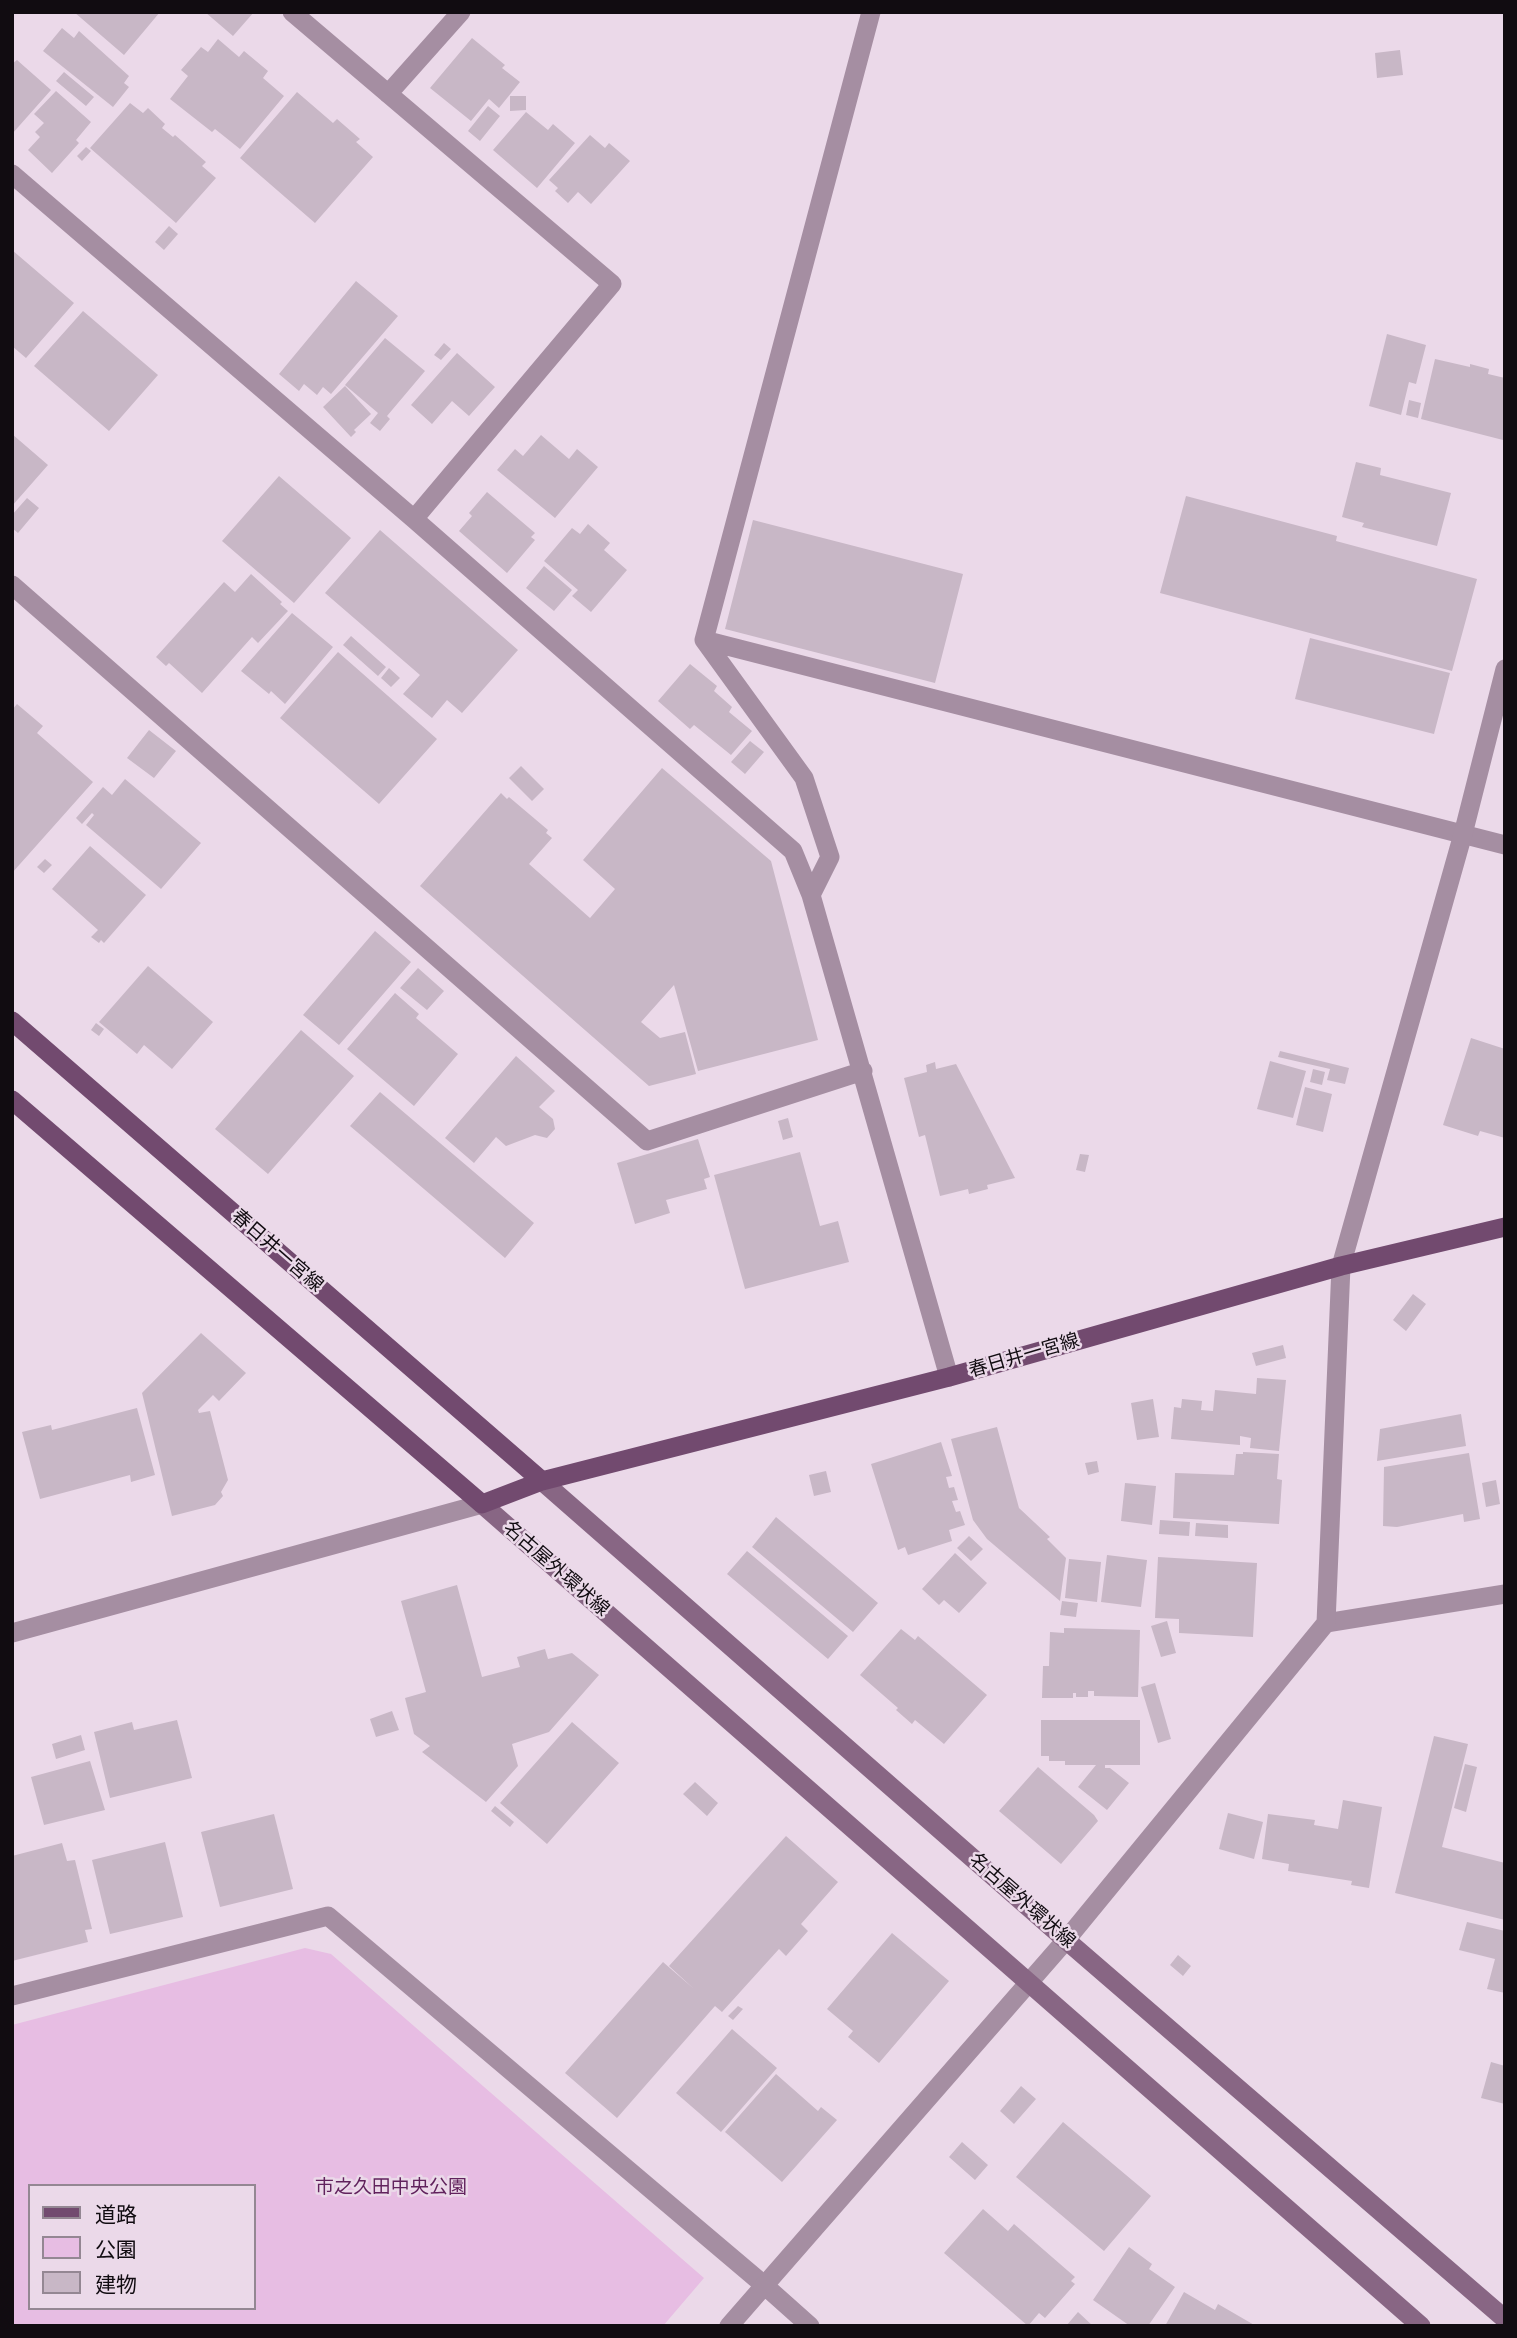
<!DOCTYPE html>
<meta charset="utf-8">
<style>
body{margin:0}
#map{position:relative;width:1517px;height:2338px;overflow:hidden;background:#ebd9e9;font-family:"Fira Sans","Noto Sans JP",sans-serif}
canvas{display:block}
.frame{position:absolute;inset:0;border:14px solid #110c11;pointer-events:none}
.legend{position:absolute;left:28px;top:2184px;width:228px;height:126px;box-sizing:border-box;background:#ebd9e9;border:2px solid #948793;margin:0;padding:9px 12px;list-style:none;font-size:21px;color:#110c11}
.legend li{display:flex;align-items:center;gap:14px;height:35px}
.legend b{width:35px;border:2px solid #948793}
</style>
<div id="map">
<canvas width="1517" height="2338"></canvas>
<div class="frame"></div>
<ul class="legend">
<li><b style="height:9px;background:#724a6f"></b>道路</li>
<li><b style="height:19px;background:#e7bde3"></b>公園</li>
<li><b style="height:19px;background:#c8b7c6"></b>建物</li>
</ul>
</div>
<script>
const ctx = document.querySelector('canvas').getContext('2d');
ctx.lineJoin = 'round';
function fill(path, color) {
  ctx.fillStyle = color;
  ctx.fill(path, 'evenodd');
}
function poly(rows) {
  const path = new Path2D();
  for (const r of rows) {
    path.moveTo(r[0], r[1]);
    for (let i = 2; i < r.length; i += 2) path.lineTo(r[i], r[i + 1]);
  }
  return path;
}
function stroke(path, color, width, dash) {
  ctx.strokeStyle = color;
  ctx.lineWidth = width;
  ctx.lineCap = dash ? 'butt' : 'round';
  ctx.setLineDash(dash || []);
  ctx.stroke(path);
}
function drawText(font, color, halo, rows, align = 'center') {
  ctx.font = font + ' "Fira Sans","Noto Sans JP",sans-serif';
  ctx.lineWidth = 5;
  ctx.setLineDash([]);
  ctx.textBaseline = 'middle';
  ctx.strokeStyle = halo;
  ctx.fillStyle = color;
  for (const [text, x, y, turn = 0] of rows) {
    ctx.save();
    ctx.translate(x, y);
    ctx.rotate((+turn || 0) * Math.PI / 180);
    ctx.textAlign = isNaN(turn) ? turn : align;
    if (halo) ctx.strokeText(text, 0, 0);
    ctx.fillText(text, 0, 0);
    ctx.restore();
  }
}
fill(poly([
 [305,1948,331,1954,704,2278,663,2326,12,2326,12,2025],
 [30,2186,254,2186,254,2308,30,2308]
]), '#e7bde3');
fill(poly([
 [74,12,160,12,124,55],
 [205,12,254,12,233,36],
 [62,28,74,38,79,31,129,76,124,83,129,87,113,107,43,51],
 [472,38,505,65,502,68,520,82,499,108,489,99,471,121,430,88],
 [218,39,239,57,244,51,268,71,263,78,284,96,240,149,215,129,212,132,170,99,188,76,181,70,201,47,208,52],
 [1400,50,1403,75,1377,78,1375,53],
 [17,60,51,90,12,134,12,64],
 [64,72,94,97,86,106,56,81],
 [56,91,91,122,76,140,79,143,52,173,28,150,40,137,35,132,44,123,34,114],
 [297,92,333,123,337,119,360,139,356,142,373,157,315,223,240,158],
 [510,96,526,96,526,110,510,111],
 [130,103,143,113,148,108,165,124,162,128,173,137,175,135,206,162,202,166,216,178,176,223,90,148],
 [488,106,500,116,480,141,468,131],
 [526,112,548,130,553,124,575,143,537,188,493,150],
 [590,135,605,148,609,143,630,161,591,204,578,192,568,203,555,191,558,188,549,180],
 [86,147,91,151,82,161,77,156],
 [169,226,178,234,164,250,155,242],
 [12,250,74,303,26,358,12,346],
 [356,281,398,316,331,394,323,387,317,395,304,384,299,391,279,374],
 [83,311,158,375,109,431,34,366],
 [1387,334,1426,345,1416,384,1409,382,1401,415,1369,406],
 [385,338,425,371,387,416,390,419,380,431,370,423,378,413,345,385],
 [444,343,451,349,441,360,434,355],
 [457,353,495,387,469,416,452,401,432,424,411,405],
 [1435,359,1470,367,1470,364,1489,369,1488,374,1505,378,1503,440,1421,419],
 [345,386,371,414,354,430,356,432,351,437,323,407],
 [1409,400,1421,403,1418,418,1406,415],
 [12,434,48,465,12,506],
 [541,435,569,459,577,449,598,467,555,518,497,470,515,449,523,456],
 [1356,462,1381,468,1380,475,1451,493,1437,546,1362,527,1364,523,1342,517],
 [279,476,351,538,294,603,222,541],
 [487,492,535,533,531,537,535,540,507,573,459,531,472,516,469,513],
 [1186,496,1337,536,1336,541,1477,579,1452,671,1160,593],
 [27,498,39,508,18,533,12,528,12,515],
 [753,520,963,574,935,683,725,629],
 [588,524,610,543,604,550,627,570,591,612,572,596,578,590,544,561,572,528,580,534],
 [380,530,518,650,462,713,447,700,432,718,403,694,420,675,325,593],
 [544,566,572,590,554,611,526,588],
 [251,574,282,602,280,604,288,611,258,643,252,637,202,693,169,663,166,666,156,657,224,582,235,592],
 [292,613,333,647,285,704,271,691,269,694,241,671],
 [351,636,386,667,378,676,343,645],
 [1310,638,1450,673,1434,734,1295,699],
 [338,652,437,739,379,804,280,718],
 [690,664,717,686,714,691,732,707,729,712,752,731,731,755,694,725,690,729,658,701],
 [389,668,400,678,391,687,381,678],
 [17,704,43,726,37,733,93,782,12,873,12,710],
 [149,730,176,751,154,778,127,758],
 [750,741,764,752,745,774,731,762],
 [521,766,544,789,532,801,509,778],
 [662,768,771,861,818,1040,698,1071,674,985,641,1022,660,1038,685,1032,696,1074,649,1086,420,886,501,793,507,799,509,797,548,830,546,833,552,838,529,864,590,918,615,889,583,860],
 [125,779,201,843,161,889,86,825,94,815,92,813,82,824,76,818,103,787,112,795],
 [90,846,146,895,104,943,101,940,99,943,91,937,98,930,52,889],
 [45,859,52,865,44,873,37,867],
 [375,931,411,962,339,1045,303,1015],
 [148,966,213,1022,172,1069,144,1045,137,1054,99,1022],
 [418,968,444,991,427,1010,400,988],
 [395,993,419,1014,416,1018,458,1054,414,1106,347,1049],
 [96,1023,104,1029,99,1036,91,1030],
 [301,1030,354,1076,268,1174,215,1129],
 [1471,1038,1505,1049,1505,1138,1480,1131,1478,1136,1443,1125],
 [1280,1051,1349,1068,1345,1084,1327,1080,1330,1069,1278,1057],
 [516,1056,555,1091,539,1107,553,1119,555,1129,547,1138,535,1135,506,1146,496,1137,474,1163,445,1138],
 [1270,1061,1306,1071,1293,1118,1257,1109],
 [935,1062,936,1069,956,1064,1015,1178,987,1185,988,1189,969,1194,968,1189,940,1196,925,1135,919,1137,904,1078,927,1072,926,1065],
 [1313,1069,1325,1072,1322,1085,1310,1082],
 [1305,1087,1332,1094,1323,1132,1296,1125],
 [380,1092,534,1223,505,1258,350,1126],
 [788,1118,793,1137,783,1140,778,1121],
 [698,1139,710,1177,704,1179,707,1189,666,1200,670,1213,635,1224,617,1163],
 [800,1152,820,1226,838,1221,849,1262,745,1289,714,1175],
 [1080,1154,1089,1155,1085,1172,1076,1170],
 [1413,1294,1426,1304,1406,1331,1393,1320],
 [201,1333,246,1373,219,1401,213,1395,198,1410,199,1413,210,1411,228,1480,221,1492,223,1496,215,1505,172,1516,142,1393],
 [1283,1345,1286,1358,1256,1366,1252,1353],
 [1257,1378,1286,1380,1279,1451,1250,1448,1251,1438,1240,1436,1240,1445,1171,1439,1174,1407,1181,1408,1182,1399,1202,1401,1201,1410,1213,1411,1215,1390,1256,1394],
 [1153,1399,1159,1437,1137,1440,1131,1403],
 [137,1408,155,1475,131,1482,130,1475,40,1499,22,1432,51,1425,52,1430],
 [1461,1414,1466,1446,1377,1461,1380,1429],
 [997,1427,1019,1508,1050,1537,1047,1539,1066,1558,1060,1601,987,1539,973,1520,951,1439],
 [941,1442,952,1476,946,1477,949,1488,954,1487,958,1500,952,1501,956,1512,960,1511,965,1525,949,1530,952,1541,908,1555,905,1547,898,1550,871,1464],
 [1243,1452,1279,1454,1277,1479,1282,1480,1279,1524,1173,1518,1175,1473,1234,1475,1236,1454,1243,1454],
 [1469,1453,1480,1519,1464,1522,1463,1514,1397,1527,1383,1526,1384,1467],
 [1097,1461,1099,1472,1088,1475,1085,1463],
 [826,1471,831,1492,814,1496,809,1475],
 [1496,1480,1500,1504,1486,1507,1482,1483],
 [1125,1483,1156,1486,1152,1525,1121,1521],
 [776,1517,878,1603,853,1632,752,1547],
 [1160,1520,1190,1522,1189,1536,1159,1534],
 [1196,1523,1228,1525,1228,1538,1195,1536],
 [969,1536,983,1549,971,1561,957,1548],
 [747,1551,848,1636,828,1659,727,1574],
 [955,1553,987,1583,959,1613,944,1600,939,1605,922,1589],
 [1107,1555,1147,1560,1141,1607,1101,1602],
 [1158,1557,1257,1563,1253,1637,1179,1633,1179,1619,1155,1618],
 [1069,1559,1101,1562,1097,1602,1065,1598],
 [457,1585,482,1677,520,1667,517,1657,545,1649,548,1659,572,1653,599,1675,549,1732,512,1744,518,1766,486,1802,422,1752,430,1746,414,1734,405,1698,426,1692,401,1601],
 [1062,1601,1078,1603,1076,1617,1060,1615],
 [1167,1621,1176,1653,1161,1657,1151,1626],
 [1064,1628,1140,1630,1138,1697,1094,1696,1094,1691,1088,1691,1088,1697,1076,1697,1076,1693,1073,1693,1073,1698,1042,1698,1043,1666,1049,1666,1050,1632,1064,1633],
 [901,1629,915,1640,918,1636,987,1695,944,1744,915,1720,912,1724,896,1710,898,1708,860,1675],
 [1155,1683,1171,1739,1158,1743,1141,1687],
 [392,1711,399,1730,376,1737,370,1719],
 [177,1720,192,1778,110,1798,94,1732,132,1722,134,1730],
 [1041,1720,1140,1720,1140,1765,1105,1765,1105,1768,1110,1768,1129,1783,1107,1810,1078,1787,1096,1765,1065,1765,1065,1761,1049,1761,1049,1756,1041,1756],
 [572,1722,619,1763,547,1844,500,1803],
 [81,1735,85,1750,56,1759,52,1744],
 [1434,1736,1468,1744,1442,1847,1505,1863,1505,1920,1395,1893],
 [90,1761,105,1810,44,1825,31,1777],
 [1465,1764,1477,1767,1466,1812,1454,1808],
 [1038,1767,1094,1815,1098,1821,1061,1864,999,1811],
 [695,1782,718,1803,707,1816,683,1794],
 [1343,1800,1382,1807,1369,1888,1351,1885,1352,1881,1288,1871,1289,1864,1262,1859,1268,1814,1315,1820,1314,1825,1338,1829],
 [495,1806,514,1822,510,1827,491,1811],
 [1228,1813,1263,1822,1254,1859,1219,1849],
 [274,1814,293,1889,220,1907,201,1832],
 [786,1836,838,1882,801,1924,808,1931,786,1956,779,1949,722,2012,715,2006,617,2118,565,2073,663,1962,694,1989,669,1966],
 [165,1842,183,1917,110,1934,92,1860],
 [62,1843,67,1861,75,1860,92,1929,85,1930,88,1942,12,1961,12,1856],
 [1467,1922,1505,1931,1505,1993,1487,1989,1495,1959,1459,1950],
 [892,1933,949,1981,879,2063,848,2037,853,2031,827,2009],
 [1178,1955,1191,1966,1183,1976,1170,1965],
 [738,2006,743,2009,733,2020,728,2016],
 [732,2029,777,2068,721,2132,676,2093],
 [1491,2062,1505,2066,1505,2104,1481,2098],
 [776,2074,818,2111,821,2107,837,2120,782,2182,725,2132],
 [1021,2086,1036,2099,1014,2124,1000,2111],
 [1063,2122,1151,2196,1104,2251,1016,2177],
 [962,2142,988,2165,975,2180,949,2157],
 [983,2209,1008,2231,1014,2224,1075,2277,1071,2281,1075,2284,1045,2318,1039,2313,1028,2326,944,2253],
 [1129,2247,1152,2264,1149,2269,1175,2287,1148,2326,1130,2326,1093,2300],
 [1184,2292,1215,2310,1218,2304,1256,2326,1165,2326],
 [1078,2312,1093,2326,1066,2326]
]), '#c8b7c6');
stroke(poly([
 [292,12,612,284,414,519],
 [871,12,704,640,1505,845],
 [388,94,461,12],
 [12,174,414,519,793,851,811,895,949,1377],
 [12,585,647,1141,863,1071],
 [704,640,804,778,830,857,811,895],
 [1326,1623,1505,1594],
 [12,1996,328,1916,764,2285]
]), '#a58ea2', 19);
stroke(poly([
 [12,1633,482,1504],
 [764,2285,810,2326],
 [729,2326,1066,1940,1326,1623,1341,1266,1463,834,1505,669]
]), '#a58ea2', 19);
stroke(poly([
 [542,1481,1066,1940,1505,2319],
 [482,1504,1421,2326]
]), '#886684', 19);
stroke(poly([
 [12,1021,542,1481],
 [12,1100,482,1504,542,1481,949,1377,1341,1266,1505,1227]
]), '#724a6f', 19);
drawText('19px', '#110c11', '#ebd9e9', [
 ["春日井一宮線",277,1251,41],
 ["春日井一宮線",1024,1356,-16],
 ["名古屋外環状線",556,1569,41],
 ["名古屋外環状線",1022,1901,41]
]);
drawText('19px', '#61225d', '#ebd9e9', [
 ["市之久田中央公園",391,2188]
]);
</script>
